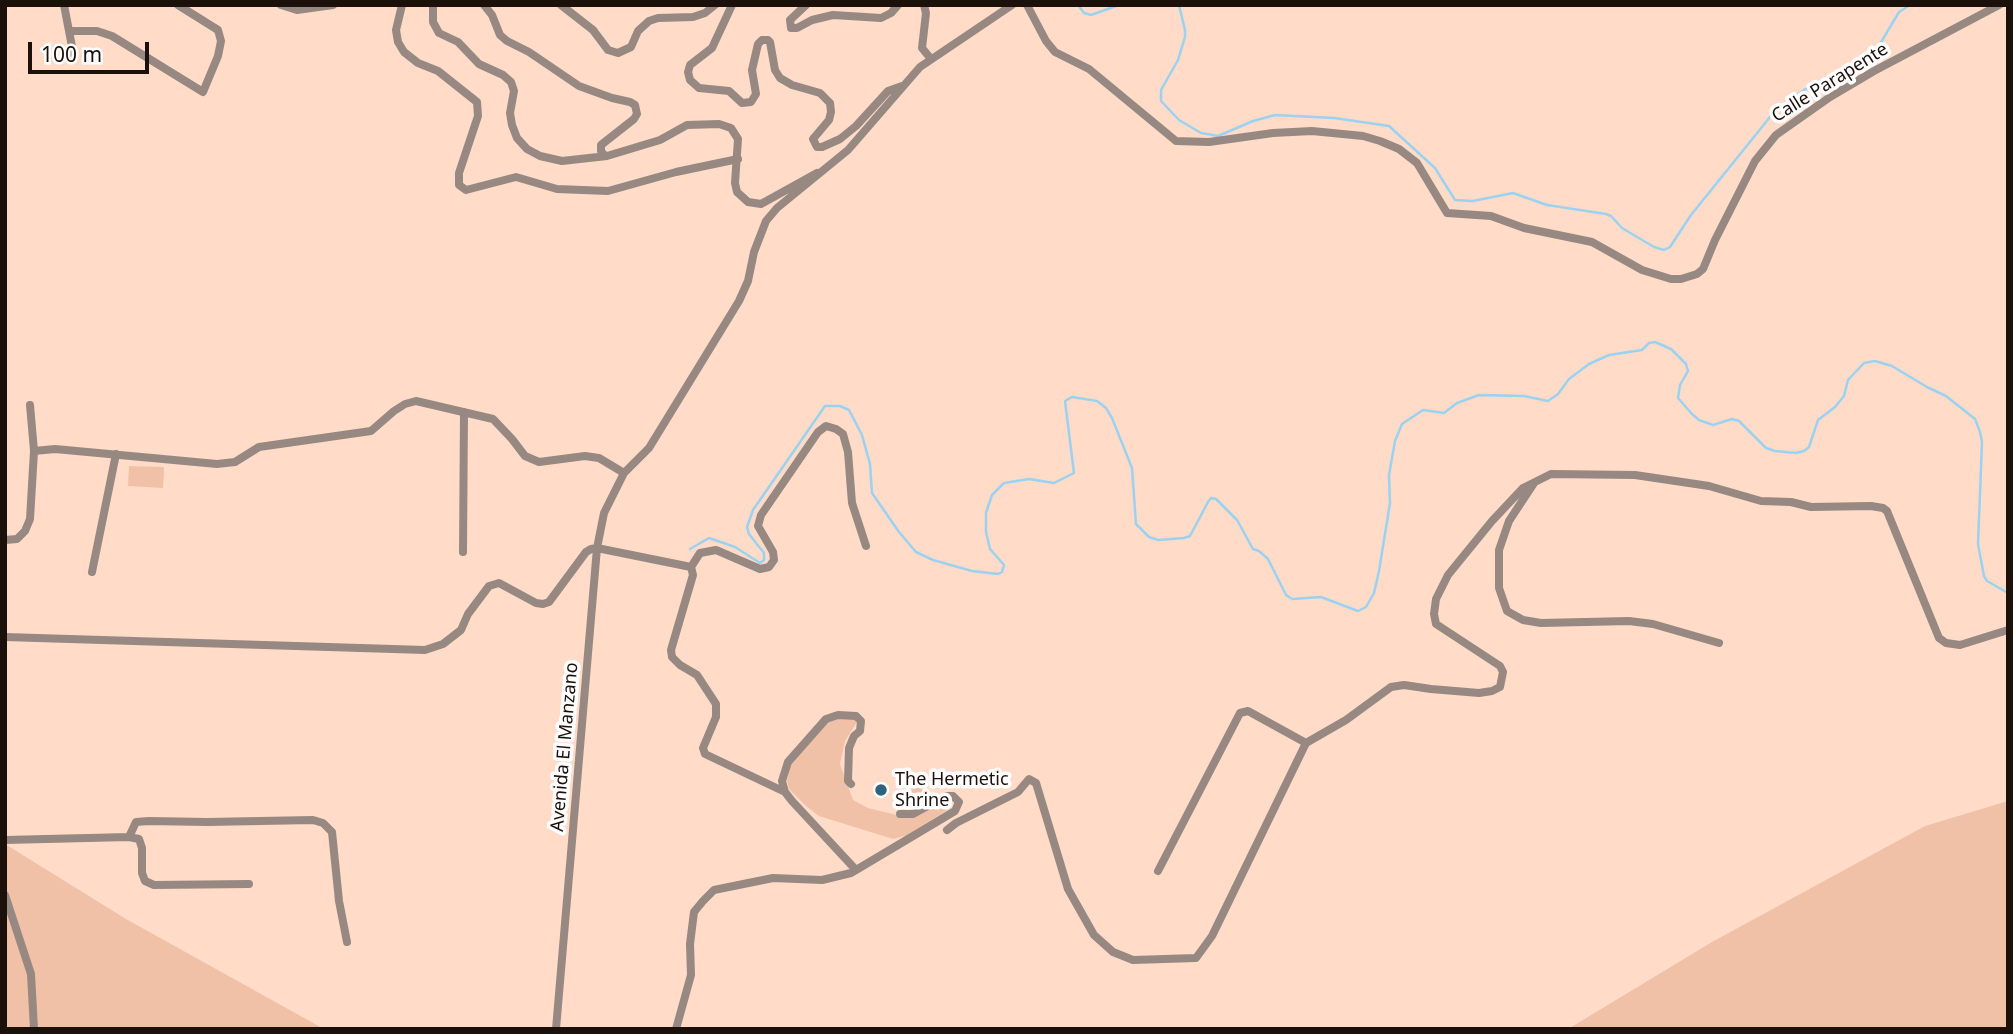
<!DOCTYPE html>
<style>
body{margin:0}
#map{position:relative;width:2013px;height:1034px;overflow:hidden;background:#ffdbc8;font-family:"Noto Sans",sans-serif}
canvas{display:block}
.frame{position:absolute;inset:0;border:7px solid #1c100a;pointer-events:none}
.scale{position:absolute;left:28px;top:42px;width:121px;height:32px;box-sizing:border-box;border:4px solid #1c100a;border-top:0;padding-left:9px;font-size:21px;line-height:24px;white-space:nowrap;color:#1c100a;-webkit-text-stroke:5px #fff;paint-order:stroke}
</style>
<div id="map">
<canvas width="2013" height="1034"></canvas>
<div class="frame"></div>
<div class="scale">100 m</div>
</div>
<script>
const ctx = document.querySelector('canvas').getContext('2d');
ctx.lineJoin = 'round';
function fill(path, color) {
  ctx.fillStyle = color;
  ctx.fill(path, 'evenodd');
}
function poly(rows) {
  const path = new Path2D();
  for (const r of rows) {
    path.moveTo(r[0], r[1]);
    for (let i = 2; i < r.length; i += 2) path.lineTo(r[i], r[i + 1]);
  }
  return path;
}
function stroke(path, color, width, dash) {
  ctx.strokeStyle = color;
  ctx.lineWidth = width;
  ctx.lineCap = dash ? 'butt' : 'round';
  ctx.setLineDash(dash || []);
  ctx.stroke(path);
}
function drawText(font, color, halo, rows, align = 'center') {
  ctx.font = font + ' "Noto Sans",sans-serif';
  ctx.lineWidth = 7;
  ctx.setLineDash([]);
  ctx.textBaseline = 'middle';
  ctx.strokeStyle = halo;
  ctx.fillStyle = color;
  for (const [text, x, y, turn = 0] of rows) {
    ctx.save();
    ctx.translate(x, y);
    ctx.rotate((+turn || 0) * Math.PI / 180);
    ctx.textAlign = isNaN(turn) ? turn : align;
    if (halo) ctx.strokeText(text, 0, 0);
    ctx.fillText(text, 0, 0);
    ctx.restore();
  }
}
fill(poly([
 [129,466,164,467,163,488,128,486],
 [851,716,857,722,845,741,840,764,853,800,868,808,901,816,944,800,951,801,951,808,907,835,893,839,819,816,806,806,789,789,787,781,791,763,829,721],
 [914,778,924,781,919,805,912,809,907,808],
 [2008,801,2008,1029,1568,1029,1712,942,1925,826],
 [5,844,126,919,324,1029,5,1029]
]), '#f1c1a7');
stroke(poly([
 [1078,5,1084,13,1091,15,1119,5],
 [1179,5,1185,30,1185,37,1178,60,1161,90,1161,101,1179,120,1201,133,1218,136,1253,121,1275,115,1334,118,1389,126,1435,168,1455,200,1473,201,1513,193,1547,205,1606,214,1611,216,1622,228,1654,247,1664,250,1670,247,1691,215,1770,117,1783,104,1813,84,1874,54,1899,12,1910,5],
 [690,549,709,538,735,547,760,563,764,560,764,553,749,534,747,527,753,510,825,406,840,406,849,410,862,435,870,464,872,493,899,532,916,552,933,560,972,571,998,574,1002,572,1004,565,990,549,986,532,986,513,992,495,1004,483,1029,479,1054,483,1074,473,1065,401,1072,397,1097,401,1106,408,1112,418,1132,468,1136,524,1149,537,1158,540,1184,538,1190,536,1208,502,1211,498,1216,499,1237,520,1253,549,1259,551,1268,559,1286,595,1292,599,1321,597,1358,611,1366,607,1374,593,1379,571,1390,503,1389,475,1395,441,1402,424,1423,410,1444,413,1457,403,1479,395,1524,396,1548,401,1558,394,1569,379,1589,364,1609,355,1642,350,1649,343,1655,342,1671,349,1686,364,1688,371,1680,385,1678,398,1692,414,1699,420,1713,425,1732,419,1739,421,1766,448,1775,451,1796,453,1804,451,1809,447,1818,420,1835,407,1844,396,1848,380,1864,363,1875,361,1892,366,1927,387,1946,396,1975,419,1980,432,1982,442,1978,544,1984,576,1987,581,2008,593]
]), '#9cd2f1', 2.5);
stroke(poly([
 [64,5,74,57],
 [281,5,297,10,333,5],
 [402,5,396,30,398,42,404,52,418,63,438,71,477,102,478,116,459,173,459,185,466,190,516,177,557,189,608,191,676,172,738,159],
 [433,5,433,22,439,33,458,42,479,64,503,75,511,82,514,91,510,113,512,125,517,138,527,149,540,156,562,161,607,156],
 [484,5,492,15,500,35,507,41,529,52,579,86,612,98,630,102,635,105,637,114,634,119,601,145,601,151,604,155,607,156,660,140,687,125,719,124,731,128,738,139,735,183,737,192,748,202,761,204,817,173],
 [561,5,593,30,608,50,618,53,631,47,638,31,649,21,658,18,693,17,705,13,715,5],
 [732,5,712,48,690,65,688,72,690,80,699,88,729,91,742,103,751,102,756,94,752,70,758,44,762,40,768,40,770,42,775,70,780,78,792,85,820,93,830,103,831,112,829,120,813,139,817,147,822,147,840,139,856,126,888,91,902,86],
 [806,5,790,20,791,28,797,28,812,20,833,15,881,18,891,13,898,5],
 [924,5,926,13,922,48,931,59],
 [1027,5,1046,41,1055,52,1089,69,1176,141,1209,142,1273,133,1312,131,1363,136,1380,141,1399,149,1417,163,1447,213,1491,216,1524,228,1592,242,1642,270,1671,279,1681,279,1697,274,1703,269,1715,240,1755,161,1776,135,1830,97,1874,71,1999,5],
 [69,31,97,31,112,36,203,92,218,56,221,41,218,30,178,5],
 [34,451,55,449,217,464,235,462,259,447,371,431,394,411,405,404,416,401,493,419,512,439,525,456,539,462,585,456,599,458,624,473],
 [1534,483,1509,521,1499,550,1499,588,1507,611,1523,620,1541,623,1629,621,1653,624,1719,643],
 [5,540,17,539,25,531,30,519,34,451,30,405],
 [463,552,464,412],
 [92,572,116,454],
 [5,637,425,650,443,644,461,630,468,614,489,586,499,583,536,603,543,604,549,602,586,552,591,549,597,548,691,567],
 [851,784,848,781,849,748,854,736,860,731,861,721,856,716,838,715,826,719,788,762,782,781,785,792,792,801,856,870],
 [785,792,705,754,703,748,716,717,716,704,697,675,680,665,672,657,671,650,693,575,691,567,700,553,716,550,760,569,769,567,774,560,773,552,758,526,761,515,818,432,826,426,836,429,843,434,848,452,852,503,866,546],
 [947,830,956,823,1018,792,1029,779,1036,783,1068,889,1094,935,1113,952,1133,960,1196,958,1212,936,1306,743,1346,720,1391,687,1404,685,1431,689,1479,693,1492,691,1500,687,1503,672,1500,666,1436,624,1434,614,1436,599,1448,575,1492,521,1523,488,1551,474,1635,475,1709,486,1761,501,1791,502,1811,507,1871,506,1883,508,1887,511,1939,638,1946,643,1960,645,2008,630],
 [129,837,136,822,149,821,207,822,313,820,323,823,332,832,339,901,347,942],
 [5,840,129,837,139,839,142,848,142,873,145,881,154,885,249,884],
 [1158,871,1240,713,1248,711,1306,743],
 [5,895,31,974,34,1029],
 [556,1029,597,548,604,513,624,473,649,448,739,301,748,281,754,252,766,221,777,208,848,150,920,67,1012,5],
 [676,1029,691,975,690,944,694,912,703,901,714,890,773,878,822,880,851,873,955,811,959,802,953,796,946,796,913,814,900,814]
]), '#978881', 8);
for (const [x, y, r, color] of [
 [881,790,7,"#2e637f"]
]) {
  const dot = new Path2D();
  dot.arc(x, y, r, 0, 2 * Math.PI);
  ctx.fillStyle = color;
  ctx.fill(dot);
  stroke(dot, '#fff', 2.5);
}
drawText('18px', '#1c100a', '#fff', [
 ["Calle Parapente",1830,83,-32],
 ["Avenida El Manzano",565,747,-85]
]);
drawText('18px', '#1c100a', '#fff', [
 ["The Hermetic",895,780],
 ["Shrine",895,801]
], 'left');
</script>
